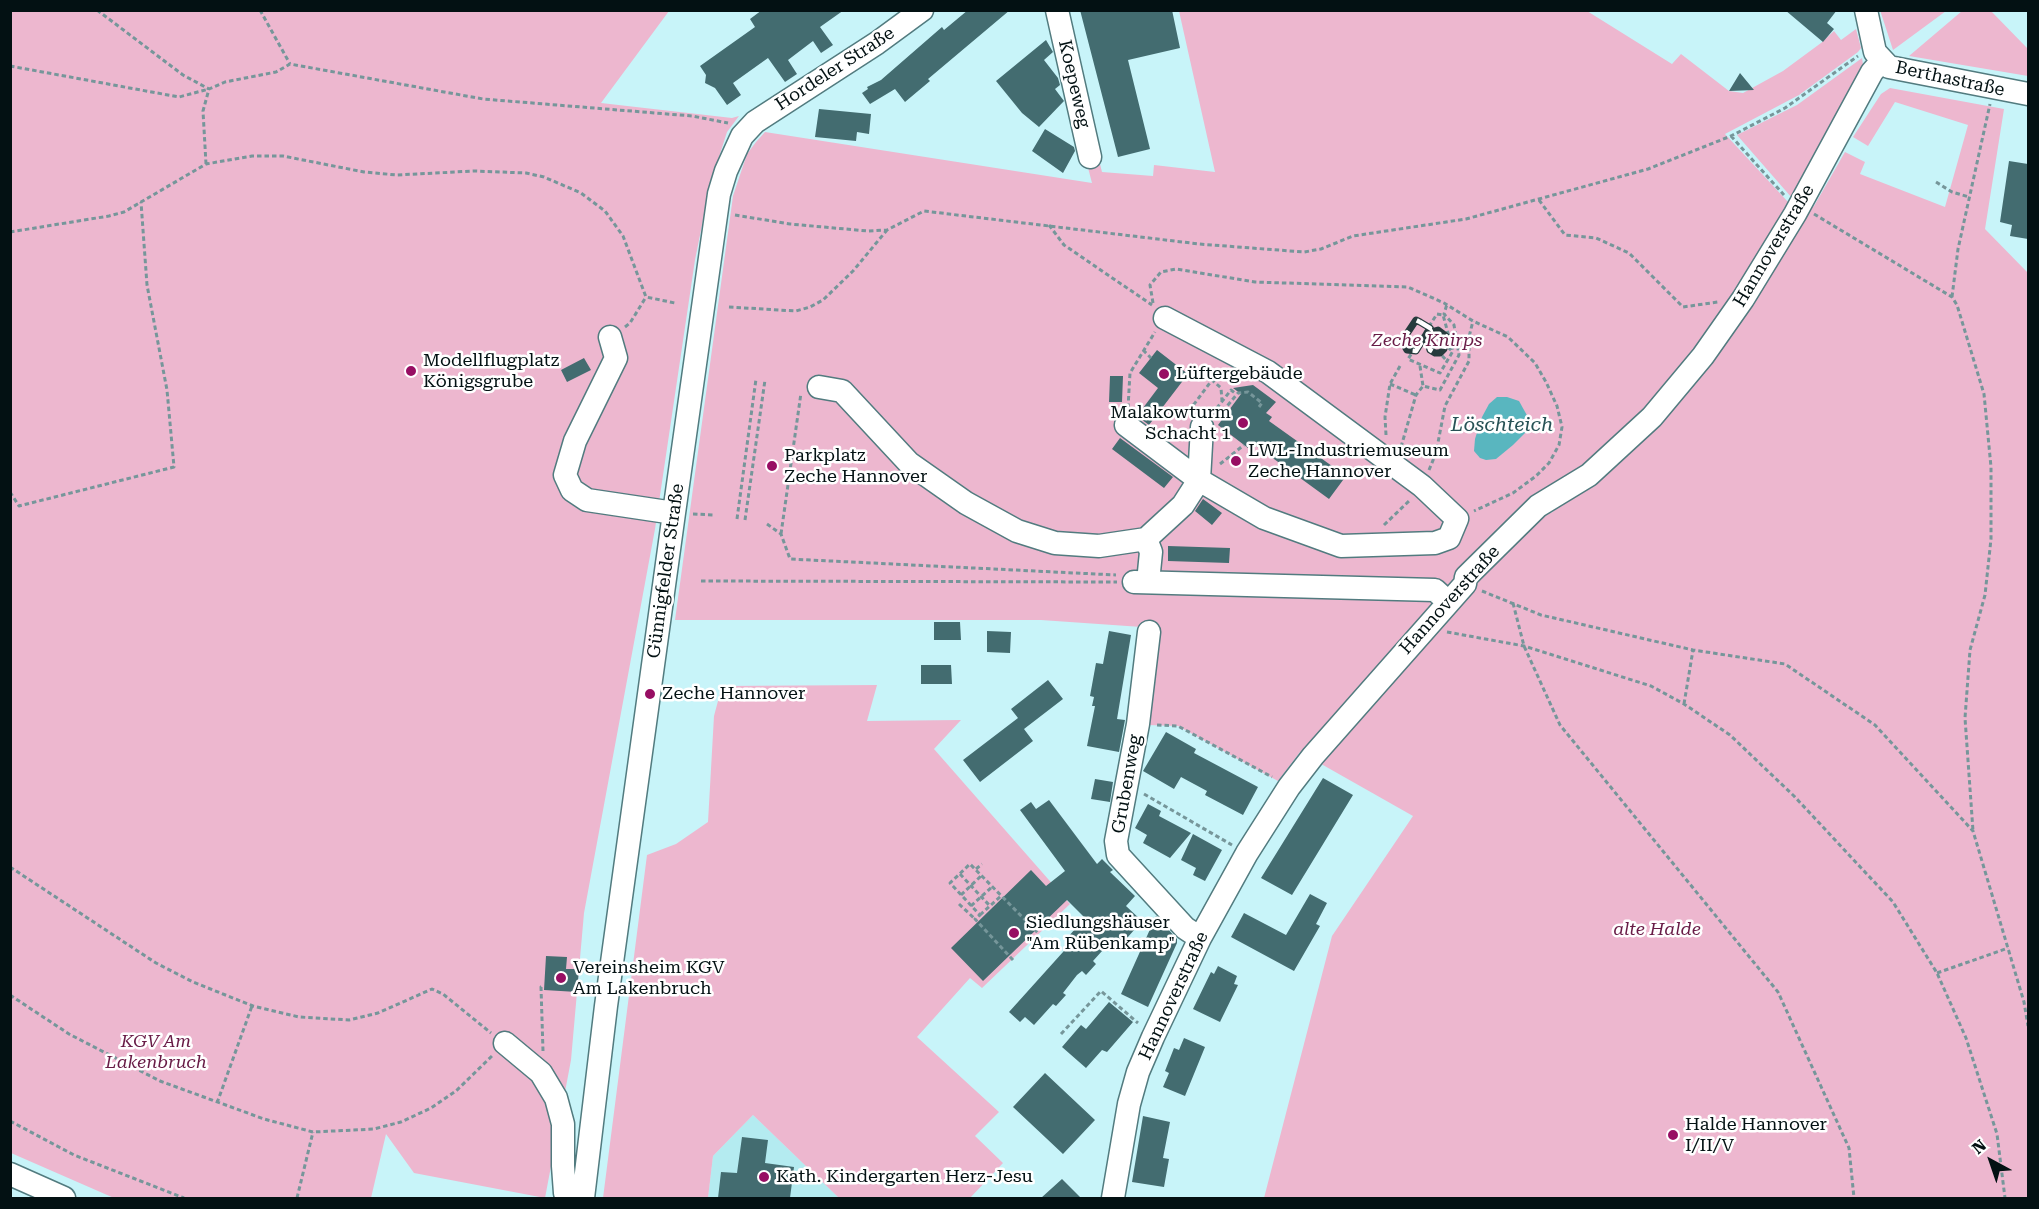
<!DOCTYPE html>
<meta charset="utf-8">
<style>
body{margin:0}
#map{position:relative;width:2039px;height:1209px;overflow:hidden;background:#c8f4f9;font-family:"Roboto Serif",serif}
canvas{display:block}
.frame{position:absolute;inset:0;border:12px solid #031113;pointer-events:none}
.north{position:absolute;left:1961px;top:1131px;width:60px;height:60px;-webkit-text-stroke:4px #fff;paint-order:stroke;rotate:320deg;font-size:16px;font-weight:700;line-height:24px;text-align:center;color:#031113}
.north::after{content:'';display:block;margin:auto;width:21px;height:27px;background:#031113;clip-path:polygon(50% 0,100% 100%,50% 72%,0 100%)}
</style>
<div id="map">
<canvas width="2039" height="1209"></canvas>
<div class="frame"></div>
<div class="north">N</div>
</div>
<script>
const ctx = document.querySelector('canvas').getContext('2d');
ctx.lineJoin = 'round';
function fill(path, color) {
  ctx.fillStyle = color;
  ctx.fill(path, 'evenodd');
}
function poly(rows) {
  const path = new Path2D();
  for (const r of rows) {
    path.moveTo(r[0], r[1]);
    for (let i = 2; i < r.length; i += 2) path.lineTo(r[i], r[i + 1]);
  }
  return path;
}
function stroke(path, color, width, dash) {
  ctx.strokeStyle = color;
  ctx.lineWidth = width;
  ctx.lineCap = dash ? 'butt' : 'round';
  ctx.setLineDash(dash || []);
  ctx.stroke(path);
}
function drawText(font, color, halo, rows, align = 'center') {
  ctx.font = font + ' "Roboto Serif",serif';
  ctx.lineWidth = 5;
  ctx.setLineDash([]);
  ctx.textBaseline = 'middle';
  ctx.strokeStyle = halo;
  ctx.fillStyle = color;
  for (const [text, x, y, turn = 0] of rows) {
    ctx.save();
    ctx.translate(x, y);
    ctx.rotate((+turn || 0) * Math.PI / 180);
    ctx.textAlign = isNaN(turn) ? turn : align;
    if (halo) ctx.strokeText(text, 0, 0);
    ctx.fillText(text, 0, 0);
    ctx.restore();
  }
}
fill(poly([
 [753,1115,839,1198,708,1198,713,1156]
]), '#b4ebf0');
fill(poly([
 [1880,10,1946,10,1946,11,1893,50],
 [10,11,669,11,601,103,732,118,739,116,727,132,710,185,695,260,655,529,584,913,571,1060,545,1198,414,1173,386,1134,371,1198,114,1198,11,1153],
 [1179,11,1587,11,1672,64,1681,54,1729,91,1743,93,1783,71,1821,43,1834,31,1841,40,1856,29,1861,48,1858,52,1799,95,1725,134,1789,203,1698,354,1648,413,1591,466,1534,503,1551,513,1588,485,1657,421,1709,359,1766,278,1801,217,1814,206,1845,152,1865,162,1860,174,1945,207,1968,125,1895,102,1868,146,1853,137,1881,94,1890,88,2004,109,1985,229,2028,273,2028,1198,1264,1198,1332,936,1413,816,1300,752,1278,781,1178,726,1147,725,1155,664,1156,628,1041,620,675,620,733,196,747,154,756,142,765,132,1092,183,1087,164,1099,160,1102,172,1153,176,1154,165,1215,172],
 [1962,11,1991,11,2028,49,2028,76,1909,56],
 [1862,58,1863,65,1792,198,1737,135,1797,105],
 [877,685,867,721,961,720,934,749,1070,904,982,988,970,978,917,1037,999,1112,975,1136,1003,1163,970,1198,839,1198,753,1115,713,1156,708,1198,603,1198,647,855,676,844,708,822,714,716,722,686]
]), '#edb7cf');
fill(poly([
 [1497,397,1507,397,1519,401,1529,419,1526,432,1513,445,1496,459,1486,460,1480,458,1474,451,1475,439,1482,417,1489,404]
]), '#59b6bf');
fill(poly([
 [762,10,844,10,820,27,833,45,821,53,813,41,788,60,797,74,785,82,768,58,733,83,741,95,727,105,715,88,705,83,706,75,700,66,755,27,750,19],
 [968,10,1010,10,928,79,930,81,905,102,895,89,870,104,862,93,868,89,867,87,881,80,942,27,944,30],
 [1080,10,1172,10,1180,48,1128,60,1150,149,1118,157],
 [1785,10,1837,10,1827,23,1834,29,1823,42],
 [1046,40,1053,52,1044,60,1058,78,1060,85,1055,89,1064,101,1039,127,1022,113,996,81],
 [1740,73,1754,90,1729,91],
 [819,109,871,114,869,134,857,132,856,141,815,137],
 [1045,129,1074,147,1075,151,1063,173,1032,151],
 [2009,161,2028,164,2028,239,2010,236,2012,225,2000,222],
 [1157,350,1188,374,1149,425,1137,416,1158,388,1139,373],
 [584,358,591,370,567,382,561,370],
 [1110,376,1123,376,1122,402,1109,402],
 [1253,385,1276,402,1266,413,1272,417,1269,421,1346,476,1329,499,1252,443,1248,448,1218,425,1241,394,1233,388],
 [1120,438,1173,477,1164,488,1112,449],
 [1203,499,1222,513,1212,525,1195,511],
 [1168,546,1230,548,1229,563,1168,561],
 [934,622,960,622,961,640,934,640],
 [987,631,1011,632,1010,653,987,652],
 [1109,631,1131,635,1117,719,1125,720,1119,752,1087,746,1095,706,1092,706,1094,697,1090,696,1096,663,1103,664],
 [921,665,951,665,952,684,921,684],
 [1048,680,1063,699,1024,729,1033,741,980,782,963,760,1018,718,1011,709],
 [1166,732,1196,749,1194,753,1258,787,1243,815,1205,795,1207,791,1181,777,1174,789,1143,771],
 [1323,778,1353,795,1292,895,1261,878],
 [1095,779,1113,782,1110,802,1091,799],
 [1049,800,1097,864,1102,859,1113,870,1110,872,1135,896,1126,906,1142,921,1120,946,1112,940,1093,961,1096,964,1086,975,1082,971,1077,975,1063,993,1066,995,1056,1006,1053,1004,1034,1025,1025,1017,1020,1022,1009,1012,1072,942,1067,938,1085,918,1067,900,983,981,951,948,1031,870,1046,886,1065,871,1020,810,1031,802,1036,809],
 [1148,804,1161,811,1159,816,1191,833,1170,858,1143,843,1147,835,1135,828],
 [1193,834,1222,850,1205,881,1193,875,1196,868,1181,860],
 [1310,894,1327,903,1316,924,1320,926,1294,971,1231,937,1244,913,1286,935],
 [1156,916,1177,939,1177,943,1148,1007,1121,994],
 [546,956,567,957,566,969,579,969,577,992,544,990],
 [1218,966,1237,976,1234,984,1238,985,1220,1022,1193,1009,1211,972,1214,974],
 [1109,1002,1133,1022,1107,1052,1102,1050,1086,1068,1062,1047,1081,1025,1086,1029],
 [1184,1038,1205,1047,1185,1096,1163,1087,1169,1073,1165,1071,1174,1048,1179,1050],
 [1045,1073,1095,1120,1063,1154,1013,1107],
 [1143,1116,1170,1122,1163,1158,1169,1159,1164,1187,1132,1182],
 [742,1137,768,1140,765,1163,794,1167,790,1198,718,1198,721,1172,737,1173],
 [1062,1179,1081,1198,1041,1198]
]), '#436c70');
const minor = poly([
 [1057,10,1090,157],
 [1866,10,1875,52,1889,67,2028,94],
 [610,337,616,358,575,441,565,475,572,490,587,500,674,513],
 [819,387,842,391,909,463,966,503,1017,531,1055,543,1099,546,1146,539,1183,505,1199,480,1202,427],
 [1126,425,1199,480,1264,518,1341,546,1435,543,1449,538,1457,519,1422,486,1268,372,1165,318],
 [1146,539,1151,552,1148,582],
 [1134,582,1435,590,1447,601],
 [1149,632,1138,724,1116,841,1118,855,1185,928,1200,938],
 [505,1043,541,1073,556,1098,563,1124,563,1166,565,1193,568,1198],
 [10,1174,64,1198],
 [583,1198,606,1006,674,513,719,194,726,171,742,136,755,122,877,43,922,10],
 [1113,1198,1129,1104,1138,1072,1153,1037,1200,938,1247,853,1289,787,1313,756,1465,584,1466,577,1538,506,1589,475,1652,417,1703,356,1743,299,1795,214,1872,72,1881,62]
]);
stroke(minor, '#527b7f', 25);
stroke(poly([
 [97,10,183,75,209,89],
 [260,10,290,64],
 [10,66,179,97,209,89],
 [1731,136,1784,195],
 [206,164,203,111,209,89,225,82,276,72,290,64,483,99,692,116,728,123],
 [1936,182,1952,192,1969,197],
 [1539,200,1565,235,1596,238,1629,253,1683,307,1718,302],
 [1814,214,1952,297,1957,305,1984,394,1991,467,1991,539,1985,595,1970,650,1965,718,1973,831],
 [735,215,790,224,868,231,887,230,924,211,1199,244,1304,252,1321,249,1353,236,1466,219,1648,169,1731,136,1785,108,1858,56],
 [1049,225,1064,245,1152,305],
 [10,232,109,216,124,212,206,164,252,156,283,156,364,172,397,175,474,171,526,173,544,177,581,193,605,211,623,236,646,297,675,303],
 [1952,297,1958,249,1990,104],
 [1153,303,1150,285,1161,272,1176,269,1255,282,1408,287,1444,303,1473,321,1508,337,1535,363,1546,382,1557,406,1562,427,1559,445,1549,463,1536,476,1513,493,1474,511],
 [729,307,796,311,810,307,823,300,853,271,887,230],
 [1437,314,1443,315,1453,351,1440,373,1408,359,1437,314],
 [625,327,630,323,646,297],
 [1431,332,1452,351],
 [1427,339,1447,361],
 [1143,350,1151,358],
 [1420,366,1423,386],
 [1390,384,1416,395],
 [1128,408,1130,373,1155,332],
 [1189,411,1212,380,1221,388,1222,401],
 [1212,414,1231,390,1236,394],
 [1218,417,1238,393,1248,392,1262,403,1259,407],
 [1386,435,1385,417,1390,384,1400,366],
 [1401,447,1416,395,1423,386,1440,390,1459,355,1454,325,1444,314,1447,304],
 [1220,464,1244,445],
 [1429,470,1436,453,1445,406,1469,361,1469,337,1473,321],
 [10,492,19,506,174,467,167,390,147,285,141,202],
 [693,514,715,515],
 [737,519,756,379],
 [745,520,765,380],
 [767,524,781,534,790,559,1116,575],
 [1384,525,1410,500],
 [781,534,801,393],
 [701,581,1117,582],
 [1482,591,1541,615,1693,650,1785,664,1875,725,1973,831,2024,1002,2028,1026],
 [1513,603,1524,646,1560,725,1778,992,1849,1148,1854,1198],
 [1447,632,1524,646,1651,686,1684,704,1730,735,1794,796,1893,902,1937,973,1966,1038,1997,1134,2005,1198],
 [1684,704,1693,650],
 [1157,725,1178,726,1272,777],
 [1144,794,1232,845],
 [10,867,156,963,193,982,253,1006,299,1017,349,1020,378,1013,432,989,443,994,491,1033],
 [976,869,982,864],
 [960,874,990,906],
 [961,895,981,876],
 [959,904,975,919],
 [971,906,993,886],
 [980,915,1001,896],
 [1013,960,975,919,980,915,950,883,970,864,1039,934],
 [1937,973,2008,948],
 [10,995,69,1034,160,1081,264,1119,313,1132,374,1129,401,1122,431,1108,456,1091,493,1055],
 [1061,1034,1101,991,1138,1023],
 [543,1051,541,987,544,986],
 [217,1103,252,1006],
 [10,1121,74,1155,184,1198],
 [297,1198,313,1132]
]), '#76969a', 3, [4.5, 3]);
stroke(minor, '#fff', 22);
const rail = poly([
 [1420,322,1430,328,1416,351,1407,350,1402,341,1416,320,1420,322],
 [1427,339,1430,350,1435,353,1440,353,1444,349,1446,336,1438,330,1431,332]
]);
stroke(rail, '#273b3d', 7);
stroke(rail, '#fff', 4.5, [14]);
for (const [x, y, r, color] of [
 [411,371,6,"#970e63"],
 [1164,374,6,"#970e63"],
 [1243,423,6,"#970e63"],
 [1236,461,6,"#970e63"],
 [772,466,6,"#970e63"],
 [650,694,6,"#970e63"],
 [1014,933,6,"#970e63"],
 [561,978,6,"#970e63"],
 [1673,1135,6,"#970e63"],
 [764,1177,6,"#970e63"]
]) {
  const dot = new Path2D();
  dot.arc(x, y, r, 0, 2 * Math.PI);
  ctx.fillStyle = color;
  ctx.fill(dot);
  stroke(dot, '#fff', 2);
}
drawText('18px', '#031113', '#fff', [
 ["Hordeler Straße",835,69,-33],
 ["Berthastraße",1950,79,12],
 ["Koepeweg",1074,84,77],
 ["Hannoverstraße",1774,246,-59],
 ["Günnigfelder Straße",666,571,-82],
 ["Hannoverstraße",1450,600,-48],
 ["Grubenweg",1127,784,-80],
 ["Hannoverstraße",1174,996,-65]
]);
drawText('italic 18px', '#681b46', '#fff', [
 ["Zeche Knirps",1427,341],
 ["alte Halde",1657,930],
 ["KGV Am",156,1042],
 ["Lakenbruch",156,1063]
]);
drawText('18px', '#031113', '#fff', [
 ["Modellflugplatz",423,361],
 ["Königsgrube",423,382],
 ["Lüftergebäude",1176,374],
 ["Malakowturm",1231,413,"right"],
 ["Schacht 1",1231,434,"right"],
 ["LWL-Industriemuseum",1248,451],
 ["Zeche Hannover",1248,472],
 ["Parkplatz",784,456],
 ["Zeche Hannover",784,477],
 ["Zeche Hannover",662,694],
 ["Siedlungshäuser",1026,923],
 ["\"Am Rübenkamp\"",1026,944],
 ["Vereinsheim KGV",573,968],
 ["Am Lakenbruch",573,989],
 ["Halde Hannover",1685,1125],
 ["I/II/V",1685,1146],
 ["Kath. Kindergarten Herz-Jesu",776,1177]
], 'left');
drawText('italic 20px', '#285256', '#fff', [
 ["Löschteich",1502,425]
]);
</script>
